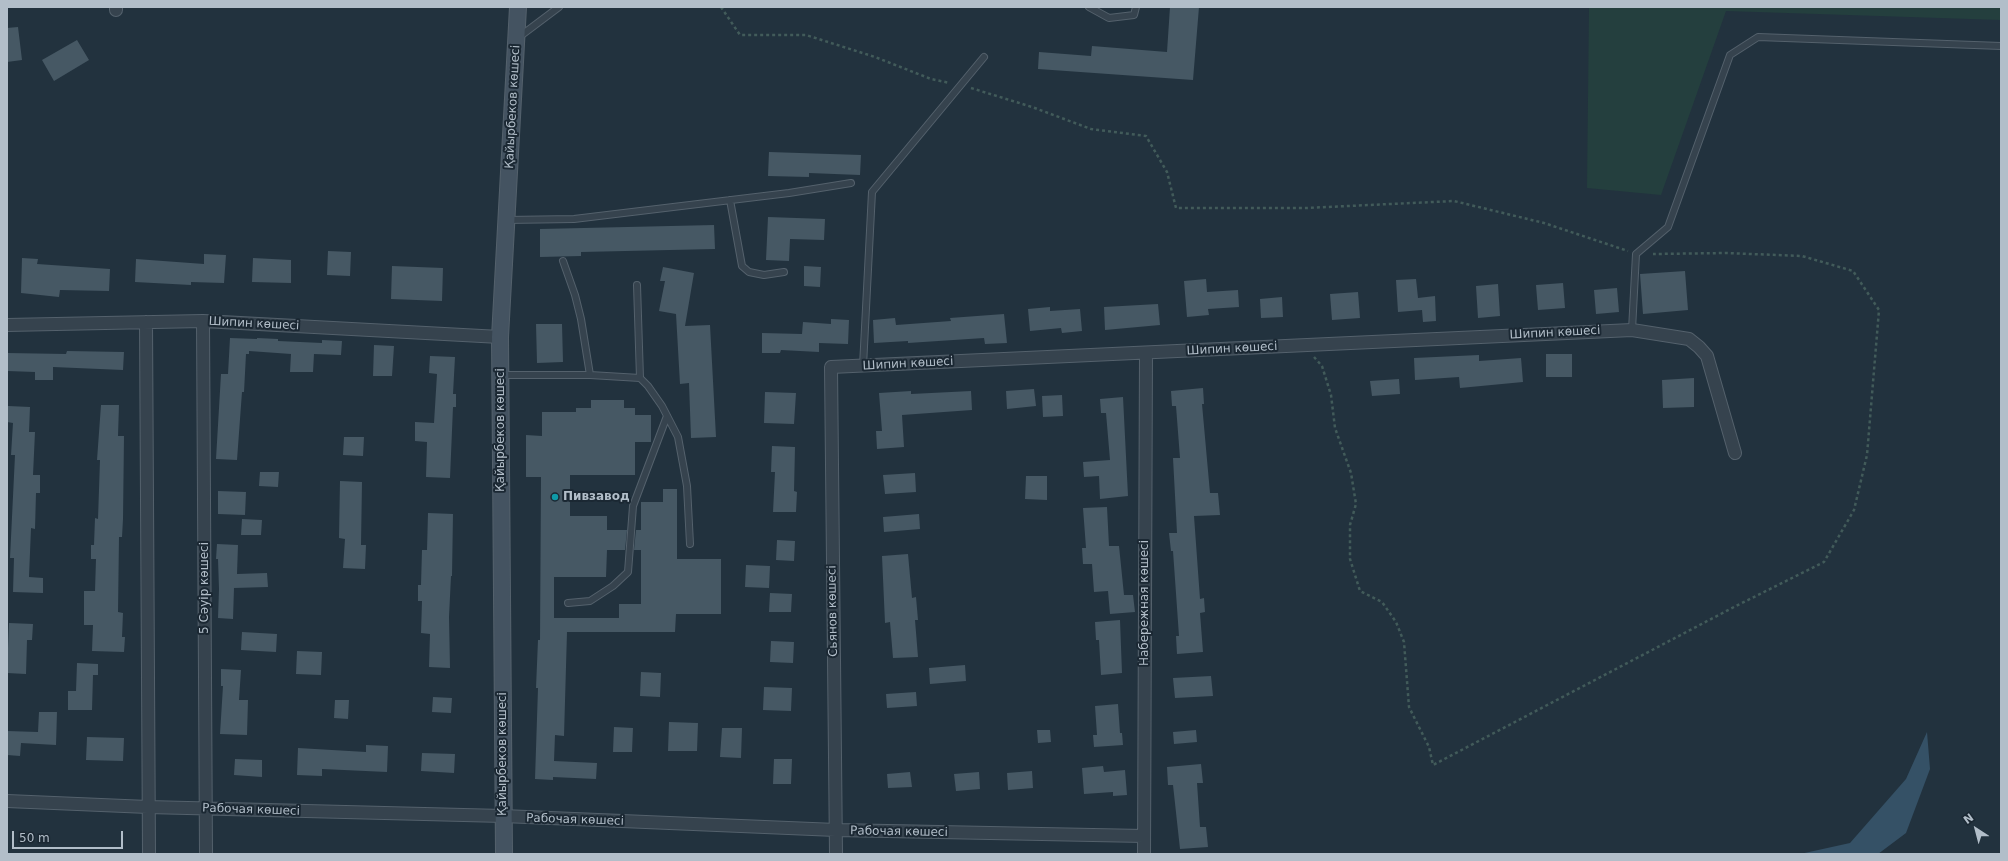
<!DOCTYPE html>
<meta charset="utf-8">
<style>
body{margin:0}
#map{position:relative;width:2008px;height:861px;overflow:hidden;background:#22323e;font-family:"DejaVu Sans",sans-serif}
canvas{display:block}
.frame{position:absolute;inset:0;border:8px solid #b2bec9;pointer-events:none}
.north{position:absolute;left:1956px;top:809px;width:40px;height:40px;-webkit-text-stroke:3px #1b2833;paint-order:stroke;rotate:324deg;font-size:11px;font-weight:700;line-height:16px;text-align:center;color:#b2bec9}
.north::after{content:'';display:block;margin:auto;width:14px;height:18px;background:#b2bec9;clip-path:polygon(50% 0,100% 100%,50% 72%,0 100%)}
.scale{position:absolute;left:12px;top:831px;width:111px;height:18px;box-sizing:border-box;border:2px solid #b2bec9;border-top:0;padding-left:5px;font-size:12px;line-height:14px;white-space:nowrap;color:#b2bec9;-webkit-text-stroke:3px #1b2833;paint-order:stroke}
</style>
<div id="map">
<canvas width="2008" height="861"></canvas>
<div class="frame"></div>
<div class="north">N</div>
<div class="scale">50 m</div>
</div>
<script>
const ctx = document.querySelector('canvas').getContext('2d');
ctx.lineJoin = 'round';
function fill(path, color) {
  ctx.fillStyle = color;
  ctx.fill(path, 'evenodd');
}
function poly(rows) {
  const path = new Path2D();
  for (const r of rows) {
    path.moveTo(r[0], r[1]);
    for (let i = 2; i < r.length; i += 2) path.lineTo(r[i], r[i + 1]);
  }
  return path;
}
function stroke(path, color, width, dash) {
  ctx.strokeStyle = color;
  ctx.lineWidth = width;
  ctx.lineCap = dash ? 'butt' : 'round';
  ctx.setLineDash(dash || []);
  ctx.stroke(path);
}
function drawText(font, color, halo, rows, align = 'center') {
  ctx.font = font + ' "DejaVu Sans",sans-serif';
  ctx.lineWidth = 4;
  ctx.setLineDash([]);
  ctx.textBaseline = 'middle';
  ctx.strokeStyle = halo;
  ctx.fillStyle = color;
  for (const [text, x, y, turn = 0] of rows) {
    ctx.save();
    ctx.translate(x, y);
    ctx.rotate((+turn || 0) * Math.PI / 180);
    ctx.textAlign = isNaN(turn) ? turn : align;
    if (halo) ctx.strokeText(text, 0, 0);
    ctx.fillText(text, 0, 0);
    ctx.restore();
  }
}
fill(poly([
 [1589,7,2001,7,2001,20,1726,11,1661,195,1587,188]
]), '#243f3e');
fill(poly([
 [1927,732,1930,769,1906,833,1878,854,1800,854,1850,843,1906,779]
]), '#355166');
fill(poly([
 [1170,7,1199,7,1193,80,1038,69,1039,52,1091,56,1092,46,1167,52],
 [18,27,22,60,7,62,7,28],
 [77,40,89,60,54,81,42,60],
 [769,152,861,155,860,175,809,173,809,177,768,176],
 [768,217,825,219,824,240,790,239,789,261,766,260],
 [714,225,715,249,581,252,581,256,540,257,540,229],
 [328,251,351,252,350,276,327,275],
 [204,254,226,255,224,283,191,282,191,285,135,282,136,259,204,264],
 [22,258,38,259,37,264,110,269,109,291,60,290,59,297,21,293],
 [253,258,291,260,291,283,252,282],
 [392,266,443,268,442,301,391,299],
 [804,266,821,267,820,287,804,286],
 [663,267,694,273,685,326,710,325,716,437,691,438,689,383,680,384,676,314,659,311,665,281,660,281],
 [1685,271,1688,310,1643,314,1640,274],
 [1206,279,1207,292,1238,290,1239,307,1208,309,1209,315,1187,317,1184,281],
 [1416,279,1418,298,1435,296,1436,321,1423,322,1422,310,1398,312,1396,280],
 [1563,283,1565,308,1538,310,1536,285],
 [1498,284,1500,316,1478,318,1476,286],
 [1617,288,1619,312,1596,314,1594,290],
 [1358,292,1360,318,1332,320,1330,294],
 [1282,297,1283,317,1261,318,1260,299],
 [1158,304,1160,325,1105,330,1104,307],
 [1050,307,1050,311,1080,309,1082,331,1062,333,1061,328,1030,331,1028,309],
 [1004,314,1007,343,985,344,984,338,908,343,908,341,874,343,873,320,895,318,896,325,951,321,950,318],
 [831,319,849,320,848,344,819,343,819,352,781,350,780,353,762,353,762,333,802,334,803,322,831,324],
 [536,324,562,324,563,362,537,363],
 [230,338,257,339,257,338,278,339,278,341,322,343,322,340,342,341,341,355,314,354,313,372,290,372,291,354,249,351,249,354,246,354,244,392,242,392,237,460,216,459,221,374,228,374],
 [374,345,394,346,392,376,373,376],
 [67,351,124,352,123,370,53,367,53,380,35,380,35,372,7,371,7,353,66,354],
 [1546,354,1572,354,1572,377,1546,377],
 [1479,355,1479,361,1521,358,1523,382,1460,388,1459,377,1415,380,1414,358],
 [430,356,455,357,453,394,456,394,456,407,453,407,450,478,426,477,427,442,415,441,415,422,434,423,437,374,429,373],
 [1694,378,1694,407,1663,408,1662,380],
 [1399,379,1400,394,1372,396,1370,381],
 [1203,388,1204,404,1202,404,1210,493,1218,493,1220,515,1194,516,1200,599,1204,598,1205,612,1200,613,1203,652,1177,654,1176,636,1179,636,1173,551,1171,551,1169,533,1177,533,1173,458,1180,458,1176,406,1172,406,1171,391],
 [1034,389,1036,406,1007,409,1006,391],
 [911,391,911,394,971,391,972,410,902,415,904,447,877,449,876,431,882,431,879,393],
 [765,392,796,393,794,424,764,423],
 [1062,395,1063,416,1043,417,1042,396],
 [1123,397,1128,496,1100,499,1099,476,1084,477,1083,462,1110,460,1106,413,1101,413,1100,399],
 [591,400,624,400,624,408,635,408,635,415,651,415,651,442,635,442,635,475,570,475,570,516,607,516,607,530,627,530,625,550,607,550,606,577,554,577,554,618,619,618,619,604,641,604,641,550,634,550,636,530,641,530,641,502,663,502,663,489,677,489,677,559,721,559,721,614,676,614,675,632,567,632,564,736,555,735,554,761,597,763,596,779,553,777,553,780,535,779,538,688,536,688,538,640,540,640,541,477,526,477,526,435,542,436,542,412,576,412,576,408,591,408],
 [101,405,119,405,118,436,124,436,123,519,122,537,119,537,118,612,123,613,122,637,125,637,124,652,92,651,93,625,84,625,84,591,95,591,96,559,91,559,91,545,94,545,95,518,98,519,100,460,97,460],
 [8,406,30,407,29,432,35,432,33,475,40,475,40,493,36,493,35,529,31,528,29,577,43,578,43,593,13,592,14,558,10,558,15,455,11,455,13,423,7,422],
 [344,437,364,437,363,456,343,455],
 [772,446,795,447,794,491,797,492,796,512,773,512,775,472,771,472],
 [260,472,279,472,278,487,259,486],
 [915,473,916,492,885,494,883,475],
 [1026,476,1047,476,1047,500,1025,499],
 [340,481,362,482,361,545,366,545,365,569,343,568,345,539,339,538],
 [218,491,246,492,245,515,218,514],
 [1107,507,1109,546,1119,546,1124,595,1133,595,1135,612,1110,614,1108,591,1094,592,1092,564,1083,564,1082,548,1086,548,1083,508],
 [428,513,453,514,452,576,451,576,449,617,450,668,429,667,430,634,421,633,422,601,418,601,418,585,421,585,422,550,427,550],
 [919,514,920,529,884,532,883,517],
 [242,519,262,520,261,535,241,535],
 [777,540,795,541,794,561,776,560],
 [217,544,238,545,237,574,267,573,268,587,234,588,233,619,218,618,219,589,218,559,216,559],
 [908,554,912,598,916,597,918,620,915,620,918,657,893,658,890,622,885,623,882,556],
 [746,565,770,566,769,588,745,587],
 [770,593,792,594,791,612,769,612],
 [1120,620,1122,673,1101,675,1099,640,1096,640,1095,622],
 [9,623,33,624,32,640,27,640,26,674,7,673],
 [242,632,277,634,276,652,241,650],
 [771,641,794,642,793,663,770,662],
 [297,651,322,652,321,675,296,674],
 [77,663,98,664,98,675,93,675,92,710,68,710,68,691,76,691],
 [965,665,966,681,930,684,929,668],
 [221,669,241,670,239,700,248,700,247,735,220,734,223,686,221,686],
 [641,672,661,673,660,697,640,696],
 [1211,676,1213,696,1175,698,1173,678],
 [764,687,792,688,791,711,763,710],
 [916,692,917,706,887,708,886,694],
 [433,697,452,698,451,713,432,712],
 [335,700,349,700,348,719,334,718],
 [1118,704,1120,733,1122,733,1123,745,1094,747,1093,735,1097,735,1095,706],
 [39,712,57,712,56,745,21,743,20,756,7,755,7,731,38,732],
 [669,722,698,723,697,751,668,751],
 [614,727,633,728,632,752,613,752],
 [722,728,742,728,741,758,720,757],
 [1037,730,1050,730,1051,742,1038,743],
 [1196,730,1197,742,1174,744,1173,732],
 [87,737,124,738,123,761,86,760],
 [366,745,388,746,387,772,322,769,322,776,297,775,298,748,366,752],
 [422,753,455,754,454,773,421,771],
 [235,759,262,760,262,777,234,775],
 [774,759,792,759,791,784,773,784],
 [1201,764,1203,783,1197,783,1200,827,1206,827,1208,847,1180,849,1173,785,1168,785,1167,767],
 [1103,766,1104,772,1125,770,1127,795,1113,796,1113,792,1084,794,1082,768],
 [1032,771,1033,788,1008,790,1007,773],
 [910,772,912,787,888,788,887,774],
 [979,772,980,789,956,791,954,774]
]), '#465864');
const lane = poly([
 [1089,7,1109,18,1134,15,1136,7],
 [519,37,559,7],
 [730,200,742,266,749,272,764,275,784,272],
 [506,220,574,219,789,193,851,183],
 [563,261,575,295,581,319,590,375],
 [637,285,640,378],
 [1632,330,1636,254,1668,227,1730,55,1758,37,2001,46],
 [863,366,872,192,984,57],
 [502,375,590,375,640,378,648,386,662,406,678,437,687,486,690,544],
 [568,603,590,601,613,586,628,572,633,506,667,416]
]);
const street = poly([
 [116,7,116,10],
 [203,321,206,854],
 [146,322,149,854],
 [7,325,203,321,500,337],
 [7,801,148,807,503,816,836,830,1144,836],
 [836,854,831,367,1632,330,1689,339,1699,347,1707,356,1735,453],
 [1144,854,1146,353]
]);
const secondary = poly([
 [504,854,500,337,518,7]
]);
stroke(lane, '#54616c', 8);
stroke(street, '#54616c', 14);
stroke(secondary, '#54616c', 18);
stroke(poly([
 [721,7,740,35,806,35,875,57,931,79,950,83],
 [971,88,1032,107,1091,129,1146,136,1167,172,1176,208,1306,208,1454,201,1544,223,1628,251],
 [1314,357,1322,366,1331,395,1335,428,1351,473,1356,504,1350,525,1350,559,1360,591,1382,602,1396,622,1404,642,1409,707,1429,747,1433,765,1734,607,1824,562,1854,510,1867,455,1879,310,1853,271,1802,256,1726,253,1653,254]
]), '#425b5a', 2.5, [3, 3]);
stroke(lane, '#36434e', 6);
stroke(street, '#36434e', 12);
stroke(secondary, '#445361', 16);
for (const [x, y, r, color] of [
 [555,497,4,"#0f9aa8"]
]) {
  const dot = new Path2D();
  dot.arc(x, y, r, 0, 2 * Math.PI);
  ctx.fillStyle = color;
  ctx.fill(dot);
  stroke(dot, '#1b2833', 1.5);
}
drawText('12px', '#b2bec9', '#1b2833', [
 ["Қайырбеков көшесі",513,107,-87],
 ["Шипин көшесі",254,324,3],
 ["Шипин көшесі",1555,333,-3],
 ["Шипин көшесі",1232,349,-3],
 ["Шипин көшесі",908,364,-3],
 ["Қайырбеков көшесі",501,430,-90],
 ["5 Сәуір көшесі",205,588,-90],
 ["Набережная көшесі",1145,603,-90],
 ["Сьянов көшесі",833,611,-91],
 ["Қайырбеков көшесі",503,754,-90],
 ["Рабочая көшесі",251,810,2],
 ["Рабочая көшесі",575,820,2],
 ["Рабочая көшесі",899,832,1]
]);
drawText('bold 12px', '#b2bec9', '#1b2833', [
 ["Пивзавод",563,497]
], 'left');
</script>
